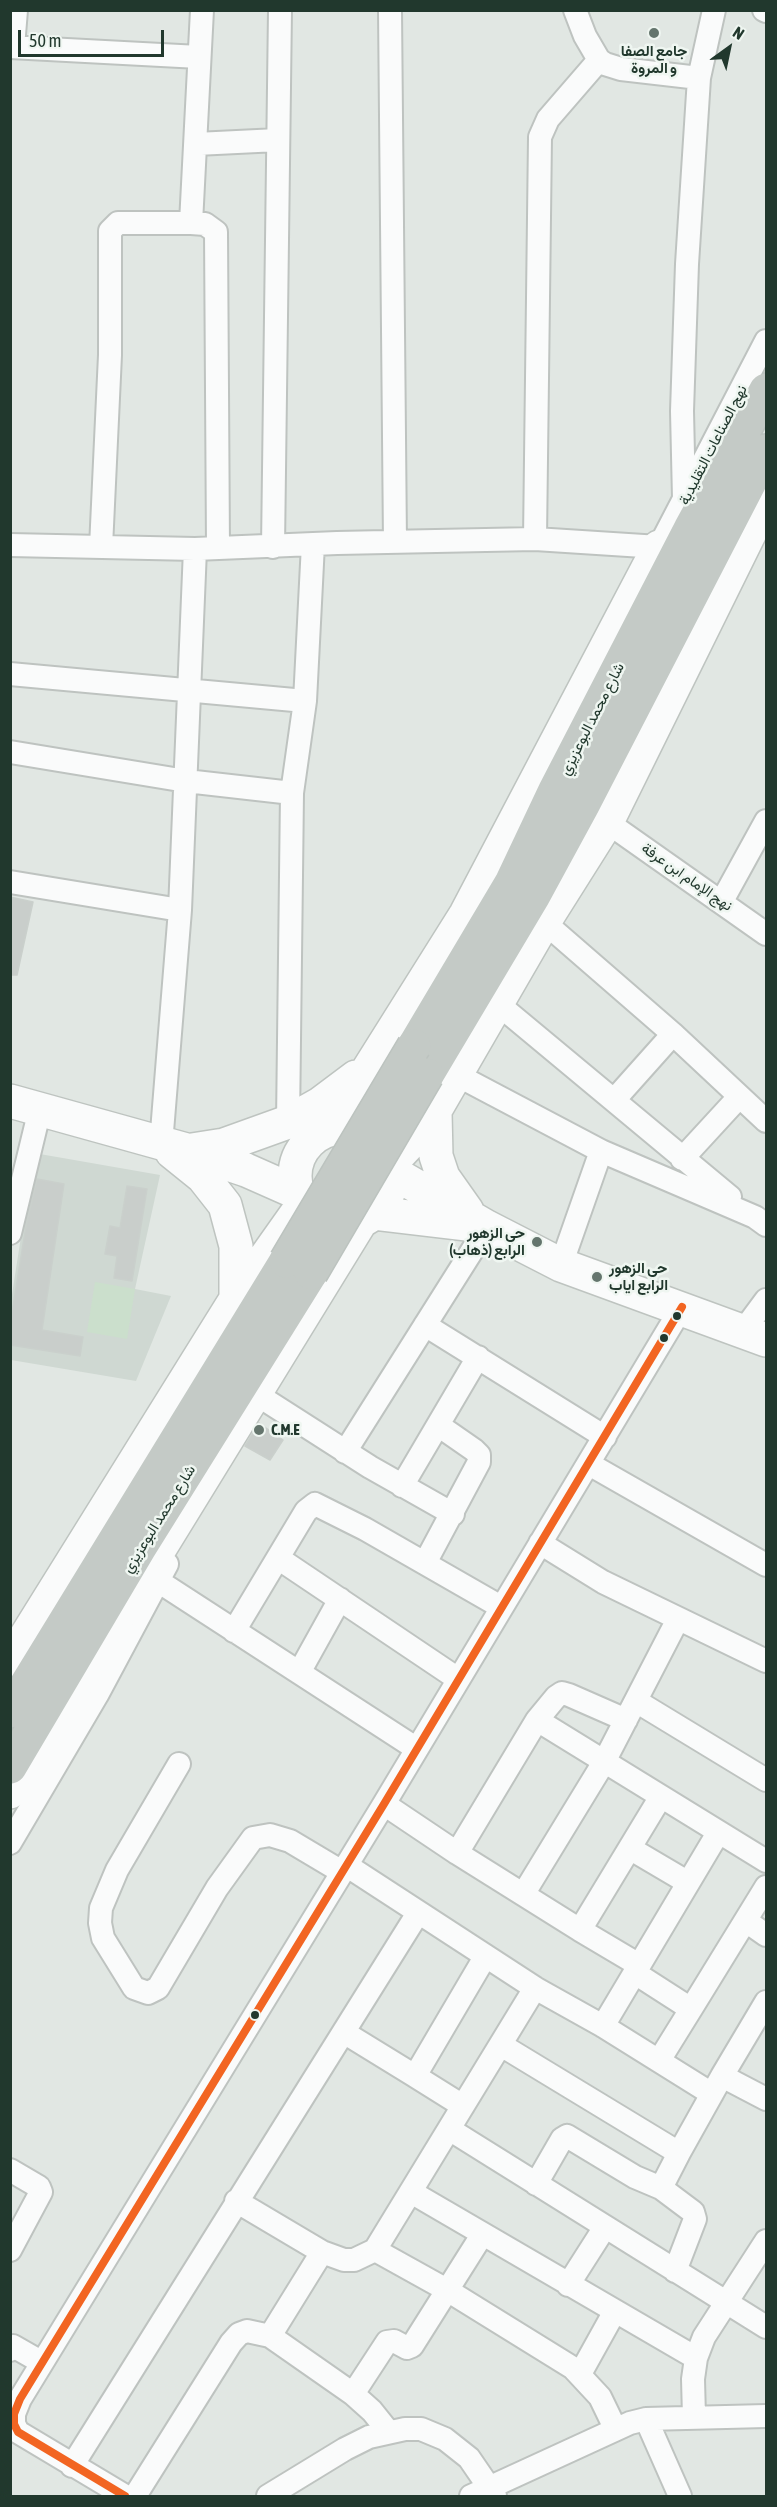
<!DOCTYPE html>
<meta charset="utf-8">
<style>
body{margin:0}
#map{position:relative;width:777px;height:2507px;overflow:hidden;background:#e1e7e3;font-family:"Asap Condensed",sans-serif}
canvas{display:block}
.frame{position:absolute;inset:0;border:12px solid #21382d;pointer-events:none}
.north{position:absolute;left:699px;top:18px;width:60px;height:60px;-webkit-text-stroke:4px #eff6f1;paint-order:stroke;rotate:33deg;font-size:16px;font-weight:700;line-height:24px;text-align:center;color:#21382d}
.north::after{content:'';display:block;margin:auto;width:21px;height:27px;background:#21382d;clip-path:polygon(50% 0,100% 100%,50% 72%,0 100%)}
.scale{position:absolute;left:18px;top:30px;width:146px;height:27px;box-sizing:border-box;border:3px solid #21382d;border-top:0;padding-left:8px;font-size:18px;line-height:21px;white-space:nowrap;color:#21382d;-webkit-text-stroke:4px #eff6f1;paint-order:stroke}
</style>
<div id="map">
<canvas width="777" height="2507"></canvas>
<div class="frame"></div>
<div class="north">N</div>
<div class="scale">50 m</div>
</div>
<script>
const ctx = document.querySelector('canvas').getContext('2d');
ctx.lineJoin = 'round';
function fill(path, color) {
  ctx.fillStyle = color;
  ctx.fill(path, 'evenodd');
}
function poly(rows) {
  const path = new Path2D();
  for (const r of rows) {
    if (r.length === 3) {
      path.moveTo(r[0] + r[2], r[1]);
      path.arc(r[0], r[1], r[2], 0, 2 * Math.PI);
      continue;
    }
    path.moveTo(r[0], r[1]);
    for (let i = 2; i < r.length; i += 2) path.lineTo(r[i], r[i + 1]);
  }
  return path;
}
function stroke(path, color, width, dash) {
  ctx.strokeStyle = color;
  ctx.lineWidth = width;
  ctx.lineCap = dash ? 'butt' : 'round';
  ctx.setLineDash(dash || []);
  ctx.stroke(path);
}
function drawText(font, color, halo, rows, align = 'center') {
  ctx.font = font + ' "Asap Condensed",Vazirmatn,sans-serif';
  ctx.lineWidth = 5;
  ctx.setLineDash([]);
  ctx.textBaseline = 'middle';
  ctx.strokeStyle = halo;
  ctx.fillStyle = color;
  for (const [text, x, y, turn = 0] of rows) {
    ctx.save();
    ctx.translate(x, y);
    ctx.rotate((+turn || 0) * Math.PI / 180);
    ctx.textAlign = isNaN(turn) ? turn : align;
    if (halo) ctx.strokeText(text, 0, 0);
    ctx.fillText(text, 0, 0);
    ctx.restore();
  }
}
fill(poly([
 [34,1153,160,1175,135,1289,171,1296,136,1381,11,1360,11,1301]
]), '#cfd8d2');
fill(poly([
 [95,1282,135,1289,127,1339,87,1332]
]), '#cbdfcc');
const building = poly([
 [10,897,33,902,17,975,10,975,10,897],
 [37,1179,64,1184,42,1330,83,1337,80,1356,10,1345,10,1325,26,1226,37,1179],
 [127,1186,147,1189,132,1281,114,1278,117,1256,105,1254,110,1226,120,1228,127,1186],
 [259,1423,283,1440,270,1460,245,1446,259,1423]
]);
fill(building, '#c9cecb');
stroke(building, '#cad0cc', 1.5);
const minor = poly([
 [390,10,395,542],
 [575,10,585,36,599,60,605,64,621,69,699,78],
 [764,10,766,11],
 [10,47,199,57],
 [13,47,16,10],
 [196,144,278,140],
 [191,223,202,10],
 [684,499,682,411,687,264,699,78,714,10],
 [535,539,540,137,548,119,599,60],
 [10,545,195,549,337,543,535,539,659,547,766,341],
 [101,547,110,355,110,231,118,223,191,223,205,224,216,232,218,548],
 [273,547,280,10],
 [10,674,305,701],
 [10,752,186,781,292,793],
 [607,822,766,934],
 [10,882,180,910],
 [722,901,766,821],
 [544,922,673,1034,766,1121],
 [498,1004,730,1197],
 [457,1075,601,1151,755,1217,766,1225],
 [615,1099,673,1034],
 [288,1122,292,793,305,701,313,544],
 [161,1144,180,910,195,549],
 [682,1159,739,1097],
 [10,1233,40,1109],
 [561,1265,601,1151],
 [425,1325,605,1437],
 [743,1331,766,1300],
 [256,1394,370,1467,453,1514],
 [345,1452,487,1227],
 [589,1464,766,1565],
 [402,1486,478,1357],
 [540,1543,603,1582,766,1661],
 [278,1558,458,1679],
 [425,1563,479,1462,479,1455,474,1450,438,1425],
 [158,1581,417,1749],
 [234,1631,306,1511,315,1504,365,1529,501,1607],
 [300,1671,340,1599],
 [636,1701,766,1780],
 [537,1720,766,1861],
 [179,1764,117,1870,101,1908,100,1923,103,1938,134,1988,148,1993,158,1988,217,1888,253,1838,270,1835,290,1841,342,1872],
 [384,1804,457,1853,580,1930,660,1798],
 [10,1843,97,1695,167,1564],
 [631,1849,687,1882],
 [457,1853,537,1720,556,1697,562,1693,569,1695,626,1720],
 [346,1865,535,1988,603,2026,712,2094],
 [524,1893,604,1762,678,1619],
 [746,1921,766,1935],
 [580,1930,639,1965],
 [635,1973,691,2009,766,1887],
 [603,2026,718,1833],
 [345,2033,415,2076],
 [501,2045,679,2153],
 [660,2059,691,2009],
 [722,2076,766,2002],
 [463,2106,415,2076,485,1957],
 [449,2129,766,2327],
 [10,2170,39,2187,41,2192,10,2250],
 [536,2184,562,2139,567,2136,635,2177,661,2188],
 [411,2192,696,2358],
 [236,2201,322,2252],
 [375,2250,447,2290,573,2368,600,2397,615,2428],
 [675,2271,695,2219,693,2212,661,2188,679,2153,722,2076,766,2099],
 [568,2285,605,2227],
 [270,2336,322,2252,344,2260,354,2260,375,2250,535,1988],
 [10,2350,13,2346,41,2362],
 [580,2374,615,2311],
 [353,2394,387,2342,394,2341,407,2348,412,2346,482,2235],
 [694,2417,693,2379,696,2358,704,2337,766,2241],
 [646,2419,680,2496],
 [72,2466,418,1913],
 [125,2496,18,2432,14,2424,14,2414,20,2399,384,1804,682,1307],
 [135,2496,231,2343,239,2334,247,2331,270,2336,353,2394,372,2411,388,2431],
 [268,2496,345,2449,369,2437,405,2429,421,2429,445,2439,469,2458,495,2496],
 [471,2496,630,2423,646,2419,766,2416]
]);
const secondary = poly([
 [10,1101,190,1151,246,1170,298,1193],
 [435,1112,436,1156,443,1177,467,1211],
 [343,1176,48],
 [331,1129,466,914,659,547],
 [192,1150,224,1145,288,1122,320,1104,356,1077],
 [172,1152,203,1177,225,1205,236,1246,236,1299],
 [390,1164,426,1126,544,922,607,822,766,500],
 [392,1172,487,1227,561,1265,766,1340],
 [374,1213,467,1224],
 [10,1662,236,1299,304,1203],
 [10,1792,361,1221]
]);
const trunk = poly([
 [414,1046,511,883,555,790,690,529,766,390],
 [427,1075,533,897,583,805,766,451],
 [10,1711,286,1261],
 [10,1767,139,1549,311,1273]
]);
stroke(minor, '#bec3c0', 26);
stroke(secondary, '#bec4c0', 36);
stroke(trunk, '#bcc3bf', 36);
stroke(minor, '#fafbfb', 22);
stroke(secondary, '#fafbfb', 33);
stroke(trunk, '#c4cac6', 33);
const trunkBridge = poly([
 [286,1261,414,1046],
 [311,1273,427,1075]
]);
stroke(trunkBridge, '#bcc3bf', 36, []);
stroke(trunkBridge, '#c4cac6', 33);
stroke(poly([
 [125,2496,18,2432,14,2424,14,2414,20,2399,384,1804,682,1307]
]), '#f26522', 8);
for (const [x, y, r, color] of [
 [654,33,6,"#64756d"],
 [537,1242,6,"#64756d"],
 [597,1277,6,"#64756d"],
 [677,1316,5,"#21382d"],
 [664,1338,5,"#21382d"],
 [259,1430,6,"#64756d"],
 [255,2015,5,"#21382d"]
]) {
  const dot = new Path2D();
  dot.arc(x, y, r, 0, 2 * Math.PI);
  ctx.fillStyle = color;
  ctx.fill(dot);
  stroke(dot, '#eff6f1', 2);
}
drawText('bold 15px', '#21382d', '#eff6f1', [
 ["جامع الصفا",654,51,"center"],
 ["و المروة",654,68,"center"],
 ["حي الزهور",525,1233,"right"],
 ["الرابع (ذهاب)",525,1250,"right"],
 ["حي الزهور",609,1268],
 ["الرابع اياب",609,1285],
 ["C.M.E",271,1430]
], 'left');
drawText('15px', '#21382d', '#eff6f1', [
 ["نهج الصناعات التقليدية",713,445,-63],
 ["شارع محمد البوعزيزي",592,719,-63],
 ["نهج الإمام ابن عرفة",687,877,35],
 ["شارع محمد البوعزيزي",159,1519,-58]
]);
</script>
